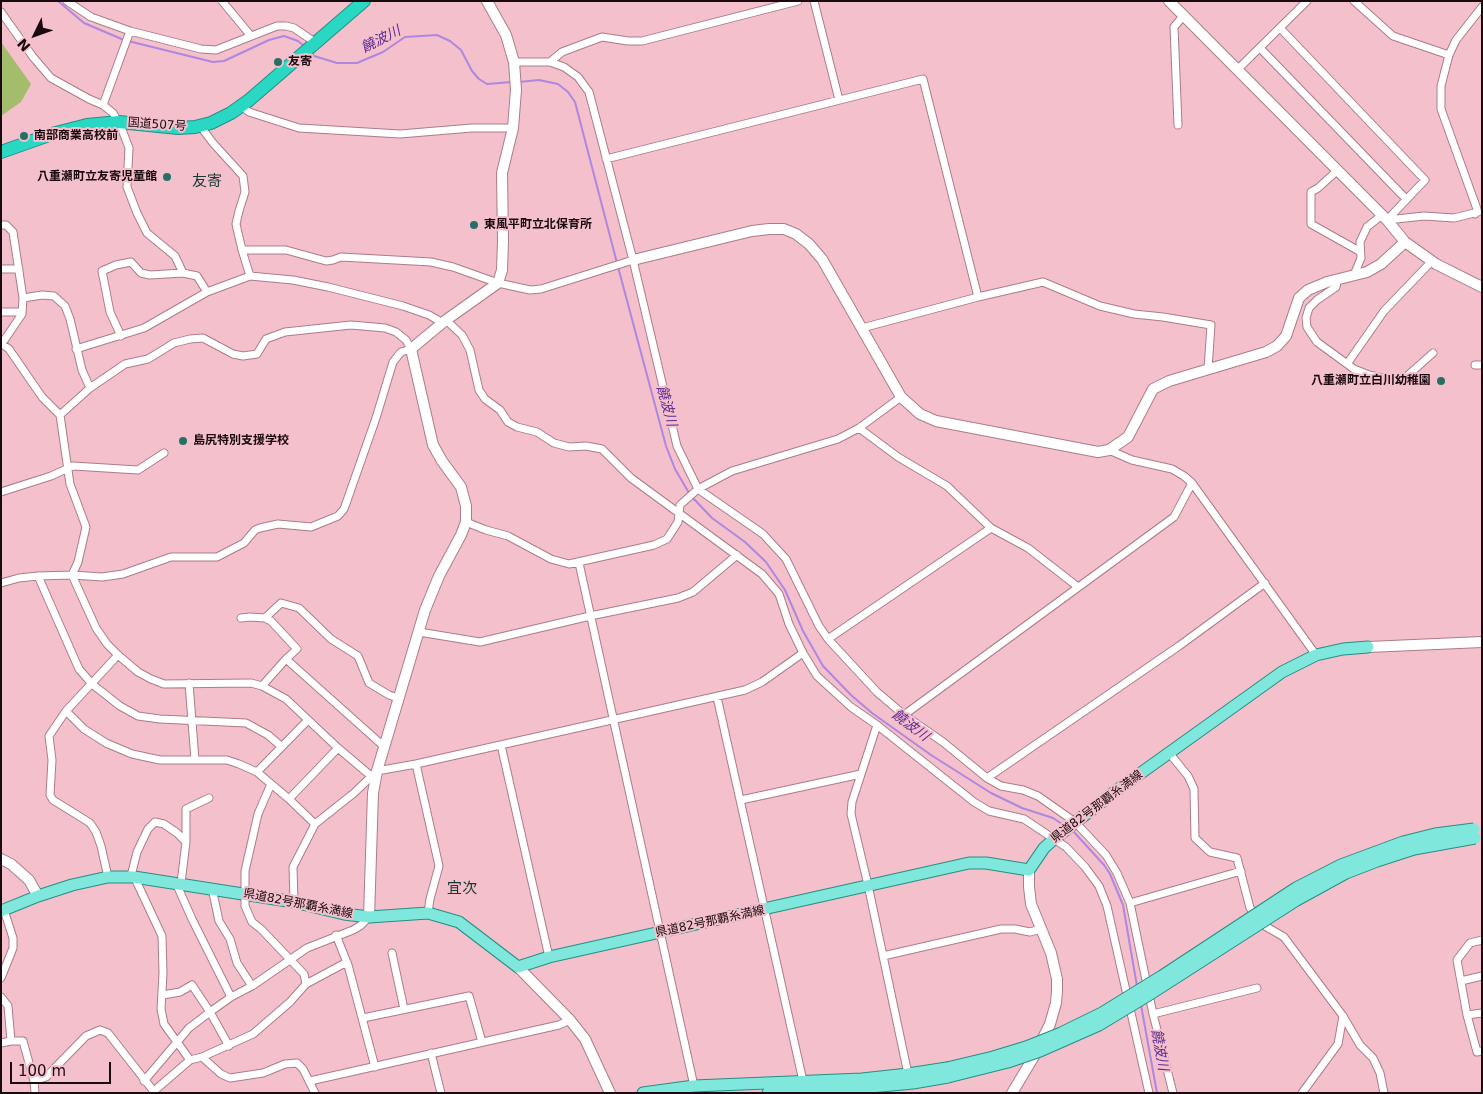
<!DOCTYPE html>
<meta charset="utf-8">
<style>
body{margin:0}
#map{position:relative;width:1483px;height:1094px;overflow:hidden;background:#f4c0cc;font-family:"DejaVu Sans",sans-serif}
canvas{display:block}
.frame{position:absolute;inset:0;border:2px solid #1a090e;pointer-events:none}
.north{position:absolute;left:10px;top:10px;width:50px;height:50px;-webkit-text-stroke:4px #f4c0cc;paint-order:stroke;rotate:228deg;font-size:14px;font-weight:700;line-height:20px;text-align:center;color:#1a090e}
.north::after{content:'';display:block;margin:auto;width:18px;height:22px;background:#1a090e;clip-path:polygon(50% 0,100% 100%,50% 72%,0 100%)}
.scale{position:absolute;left:10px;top:1062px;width:101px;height:22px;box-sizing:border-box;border:2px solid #1a090e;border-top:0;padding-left:6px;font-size:15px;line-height:18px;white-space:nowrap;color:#1a090e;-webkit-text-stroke:4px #f4c0cc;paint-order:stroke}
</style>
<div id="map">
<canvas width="1483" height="1094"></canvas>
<div class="frame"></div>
<div class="north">N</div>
<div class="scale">100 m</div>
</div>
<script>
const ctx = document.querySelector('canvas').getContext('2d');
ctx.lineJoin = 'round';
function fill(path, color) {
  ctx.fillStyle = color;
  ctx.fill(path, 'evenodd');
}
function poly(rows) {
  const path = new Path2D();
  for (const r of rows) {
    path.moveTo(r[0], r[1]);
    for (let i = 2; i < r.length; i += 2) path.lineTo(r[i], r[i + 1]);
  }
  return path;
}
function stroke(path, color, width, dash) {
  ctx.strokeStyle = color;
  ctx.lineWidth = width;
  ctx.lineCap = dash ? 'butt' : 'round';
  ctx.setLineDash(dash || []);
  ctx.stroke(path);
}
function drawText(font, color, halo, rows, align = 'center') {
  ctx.font = font + ' "DejaVu Sans","Noto Sans JP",sans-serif';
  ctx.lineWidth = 4;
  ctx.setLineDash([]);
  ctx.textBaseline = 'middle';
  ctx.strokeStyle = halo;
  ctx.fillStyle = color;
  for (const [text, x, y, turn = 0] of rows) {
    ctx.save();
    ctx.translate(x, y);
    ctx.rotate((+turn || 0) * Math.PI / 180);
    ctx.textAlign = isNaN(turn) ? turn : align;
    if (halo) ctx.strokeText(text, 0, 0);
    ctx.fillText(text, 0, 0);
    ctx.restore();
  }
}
fill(poly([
 [1,42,31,84,21,102,1,116]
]), '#a4bd6c');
stroke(poly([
 [58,1,84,23,124,40],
 [128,41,213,62,224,61,269,40,284,36,298,41,304,46],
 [311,52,314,56,337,63,357,63,383,52,405,37,437,35,450,41,461,50,472,71,479,79,487,84,512,82],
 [519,82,539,80,558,84,568,92,575,102,617,263],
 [618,267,666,446,675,469,689,493],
 [692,497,712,518,745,542,766,562,785,590,803,631,823,666,851,695,872,713,931,755,991,793,1022,808,1053,818,1065,826],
 [1073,831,1104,865,1110,874,1123,905,1137,986],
 [1141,1005,1157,1093]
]), '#ad87e0', 2);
const street = poly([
 [67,1,91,17,130,31,201,49,216,50,277,26,286,26,294,28,316,43],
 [222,1,251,36],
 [814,1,839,100],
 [1354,1,1393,36,1449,55],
 [1,12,33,57,51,78,89,99,103,105,113,113,121,127,129,148,127,187,137,213,147,233,175,256,183,273],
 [1280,28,1425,180,1387,220],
 [1260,48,1406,199],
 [514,62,550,62,564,67,578,77,589,92,633,260,677,446,698,489,763,534,786,559,819,626,828,639,877,692,904,715,943,742,987,778,1001,786,1023,790,1038,796,1075,822,1106,855,1117,873,1130,903,1153,1014,1173,1093],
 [550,62,562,52,602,37,628,41,642,41,798,1],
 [1238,69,1307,1],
 [103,105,130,31],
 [241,106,249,112,299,128,400,134,472,128,513,128],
 [1178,125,1174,27,1184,15],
 [203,126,204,131,213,143,243,176,245,192,239,211,236,224,242,250,250,276],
 [606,159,923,79,978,297],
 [1338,170,1318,188,1311,192,1311,224,1359,251],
 [1475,214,1477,209,1441,109,1441,86,1449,55,1456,40,1482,7],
 [1387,220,1424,216,1454,218,1478,212],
 [1,225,6,225,13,232,23,298,22,314,1,345],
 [242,250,286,250,326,261,333,260,341,257,431,262,453,267,498,283,530,290,541,289,633,260],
 [1,269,19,269],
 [1354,275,1361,258,1360,242,1367,227,1382,215],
 [1338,279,1336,287,1317,300,1309,308,1306,318,1307,327,1317,342,1354,369,1369,375,1396,381,1406,377,1433,353],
 [23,298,42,295,54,296,65,306,70,319,82,370,90,388],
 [1,312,22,312],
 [446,320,462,335,470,350,479,390,485,399,500,410,508,422,517,427,537,432,554,443,569,447,586,446,602,449,631,478,762,574,779,594,789,624,803,653,817,676,851,707,877,725,974,802,989,811,1024,819,1066,847,1085,867,1099,886,1107,906,1149,1093],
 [862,328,978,297,1043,282,1100,306,1134,314,1163,317,1211,325,1208,369],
 [121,336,110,312,102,271,116,265,131,262,141,273,150,275,183,273,197,276,207,292],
 [2,344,9,349,42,397,60,415,70,484,86,527,78,562,72,575,96,628,107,644,118,655,138,672,151,679,164,684,251,683,262,686,286,699,338,748,371,776],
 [76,349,144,328,207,292,250,276,293,280,328,287,403,306,429,315,443,323],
 [1347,364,1384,311,1432,261],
 [1475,365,1482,365],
 [859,428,898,457,947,486,991,528,1028,548,1078,587],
 [1109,450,1132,460,1172,469,1184,476,1192,483,1316,655],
 [1,492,51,476,73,466,138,470,164,453],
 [466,522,486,530,508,536,551,559,569,564,654,545,667,539,678,522,680,505,698,489,732,471,838,439,859,428,901,397],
 [579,563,694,1086],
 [38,576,79,669,92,684,120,706,138,716,160,719,246,723,268,735,282,747],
 [1,583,19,578,38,576,72,575,102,577,123,574,171,557,217,557,244,543,255,530,260,528,278,524,311,527,338,516,344,509,349,495,376,418,393,362,401,352,411,349,406,340,396,332,385,328,351,325,285,332,266,339,257,354,243,356,233,354,203,338,190,339,174,343,148,359,125,364,90,388,60,415],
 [241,618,250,617,265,618,271,621,297,649,286,659,262,686],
 [265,618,281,603,299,608,331,639,358,656,369,683,389,695,398,698],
 [419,632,480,642,590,616,678,598,693,592,737,555],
 [828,639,991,528],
 [118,655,66,711,84,729,106,743,132,754,160,760,227,760,239,764,257,772,289,799,315,824],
 [286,659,380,743,384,745],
 [189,683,195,760],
 [717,697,803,1081],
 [66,711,49,736,52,760,50,795,53,800,90,823,96,832,101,846,108,877],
 [904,715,1174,517,1192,483],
 [877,725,852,802,851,814,868,885,908,1074],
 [501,745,549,957],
 [1170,754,1188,776,1194,789,1195,838,1210,852,1237,858,1250,908,1265,926,1284,937,1343,1016,1360,1045,1373,1058,1380,1073,1384,1093],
 [416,764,439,866,430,899,428,913],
 [257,772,308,720],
 [987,778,1179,646,1265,583],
 [289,799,338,748],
 [741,800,861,774],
 [186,842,186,809,209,798],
 [176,883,192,919,231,997],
 [181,883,186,842,177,833,164,824,155,822,148,829,137,852,132,872,162,936,163,973,161,1009,164,1024,190,1060],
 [212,888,219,921,230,939,237,963,252,986],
 [294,902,293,867,315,824,354,793,377,771,416,764,745,690,762,682,803,653],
 [1130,903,1241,871],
 [336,935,348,965,375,1067],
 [1482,940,1470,943,1457,960,1467,1015,1477,1052,1482,1051],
 [392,953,404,1009],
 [883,956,1001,929,1015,929,1030,932,1041,929],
 [1,978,13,948,13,938,4,910],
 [1461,981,1482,976],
 [306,984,347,962],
 [163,995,180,992,192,985,210,1012,229,1046],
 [1,997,8,1006,11,1041],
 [1153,1014,1257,988],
 [1467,1015,1482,1013],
 [363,1018,469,996,482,1042],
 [1,1043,11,1041,23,1041,34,1081,35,1093],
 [431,1053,441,1093],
 [202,1057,221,1074,230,1078,263,1073,285,1064,297,1063,303,1069,315,1093],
 [34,1081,46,1077,86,1036,100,1030,108,1033,155,1093],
 [144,1081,189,1028,210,1012,231,997,252,986,307,948,353,930,360,926,369,917],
 [310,1081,559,1025,570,1020],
 [154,1091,190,1060,202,1057,253,1034,290,1002,306,984,304,974,261,929,252,922,245,906,245,871,258,814,271,784],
 [1302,1093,1338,1044,1343,1016]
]);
const secondary = poly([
 [1169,1,1387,220,1405,242,1436,264,1482,287],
 [633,260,752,231,769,229,784,229,796,234,809,244,822,259,901,397,920,414,936,421,1098,452,1109,450,1128,437,1153,389,1169,381,1266,352,1277,346,1286,336,1299,298,1308,290,1327,282,1367,272,1381,264,1405,242],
 [1368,647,1482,642],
 [1,859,11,864,29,880,38,896],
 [369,917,373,793,377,771,425,610,439,576,461,535,466,522,466,506,461,487,442,461,433,445,411,349,446,320,498,283,502,270,503,241,502,173,513,128,516,90,514,62,506,35,487,1],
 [518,967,570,1020,585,1039,610,1093],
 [1012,1093,1033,1058,1050,1024,1056,1003,1057,991,1057,979,1051,953,1031,904,1029,887,1029,870]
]);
const primary = poly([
 [1,911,38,896,72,885,108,877,134,877,294,902,344,914,369,917,428,913,459,922,518,967,549,957,969,863,986,863,1029,870,1044,848,1054,839,1113,793,1282,672,1316,655,1343,649,1368,647],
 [643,1093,694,1086,862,1079,908,1074,947,1068],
 [768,1093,860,1088,913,1083,948,1077]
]);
const highway = poly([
 [1,152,52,134,87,125,119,122,178,128,195,127,211,123,231,113,248,101,364,1]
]);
stroke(street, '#ac7c88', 9);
stroke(secondary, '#ac7c88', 12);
stroke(primary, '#248f84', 13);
stroke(highway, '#248f84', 14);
stroke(street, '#fff', 7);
stroke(secondary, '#fff', 10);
stroke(primary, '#7fe7db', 11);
stroke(highway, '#2ad7c3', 12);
const primaryBridge = poly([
 [947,1068,993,1057,1026,1047,1061,1033,1102,1013,1162,976,1296,888,1341,865,1403,842,1435,834,1474,829],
 [948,1077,1008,1062,1040,1051,1099,1025,1147,996,1295,901,1346,873,1377,861,1414,849,1475,838]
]);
stroke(primaryBridge, '#248f84', 13, []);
stroke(primaryBridge, '#7fe7db', 11);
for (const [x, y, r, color] of [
 [278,62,5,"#276f65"],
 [24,136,5,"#276f65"],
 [167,177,5,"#276f65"],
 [474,225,5,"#276f65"],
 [1441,381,5,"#276f65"],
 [183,441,5,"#276f65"]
]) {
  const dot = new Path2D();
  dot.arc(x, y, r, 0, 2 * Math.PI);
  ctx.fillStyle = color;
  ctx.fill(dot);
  stroke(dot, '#f4c0cc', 2);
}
drawText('bold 12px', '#1a090e', '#f4c0cc', [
 ["友寄",288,62],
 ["南部商業高校前",34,136],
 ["八重瀬町立友寄児童館",157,177,"right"],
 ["東風平町立北保育所",484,225],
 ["八重瀬町立白川幼稚園",1431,381,"right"],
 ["島尻特別支援学校",193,441]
], 'left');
drawText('12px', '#1a090e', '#f4c0cc', [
 ["国道507号",157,125,4],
 ["県道82号那覇糸満線",1097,807,-37],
 ["県道82号那覇糸満線",298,904,11],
 ["県道82号那覇糸満線",710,922,-12]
]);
drawText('italic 14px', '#5f2b92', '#f4c0cc', [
 ["饒波川",381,40,-27],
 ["饒波川",666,406,75],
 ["饒波川",910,726,37],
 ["饒波川",1159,1050,80]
]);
drawText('15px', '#163732', '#f4c0cc', [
 ["友寄",207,182],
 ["宜次",462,889]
]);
</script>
